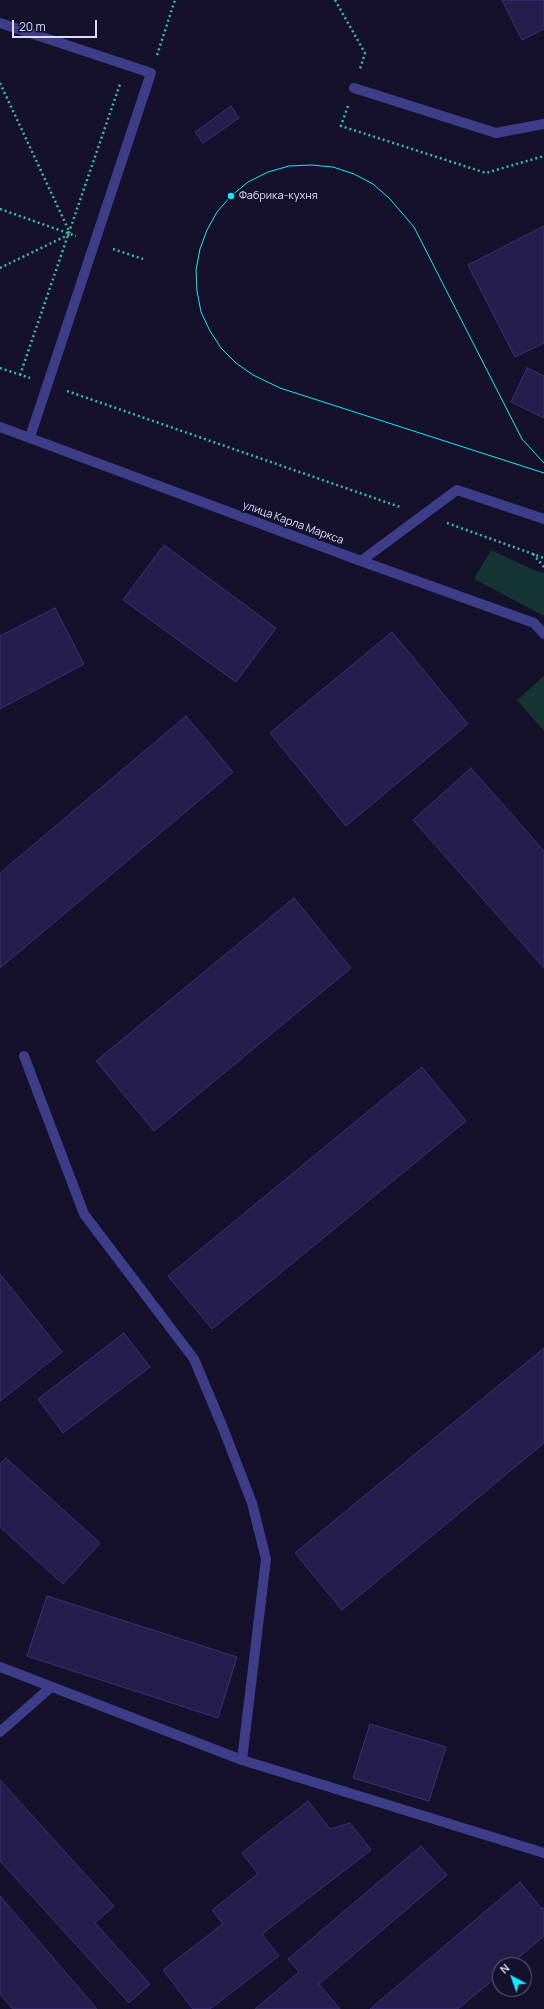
<!DOCTYPE html>
<meta charset="utf-8">
<style>
body{margin:0}
#map{position:relative;width:544px;height:2009px;overflow:hidden;background:#15112b;font-family:Manrope,sans-serif}
canvas{display:block}
.north{position:absolute;left:492px;top:1957px;width:40px;height:40px;box-sizing:border-box;background:#15112b;border:1px solid #666280;border-radius:50%;rotate:319deg;font-size:11px;font-weight:700;line-height:16px;text-align:center;color:#dfdcff}
.north::after{content:'';display:block;margin:auto;width:14px;height:18px;background:#0aedfd;clip-path:polygon(50% 0,100% 100%,50% 72%,0 100%)}
.scale{position:absolute;left:12px;top:20px;width:85px;height:18px;box-sizing:border-box;border:2px solid #dfdcff;border-top:0;padding-left:5px;font-size:12px;line-height:14px;white-space:nowrap;color:#dfdcff;-webkit-text-stroke:3px #15112b;paint-order:stroke}
</style>
<div id="map">
<canvas width="544" height="2009"></canvas>
<div class="north">N</div>
<div class="scale">20 m</div>
</div>
<script>
const ctx = document.querySelector('canvas').getContext('2d');
ctx.lineJoin = 'round';
function fill(path, color) {
  ctx.fillStyle = color;
  ctx.fill(path, 'evenodd');
}
function poly(rows) {
  const path = new Path2D();
  for (const r of rows) {
    path.moveTo(r[0], r[1]);
    for (let i = 2; i < r.length; i += 2) path.lineTo(r[i], r[i + 1]);
  }
  return path;
}
function stroke(path, color, width, dash) {
  ctx.strokeStyle = color;
  ctx.lineWidth = width;
  ctx.lineCap = dash ? 'butt' : 'round';
  ctx.setLineDash(dash || []);
  ctx.stroke(path);
}
function drawText(font, color, halo, rows, align = 'center') {
  ctx.font = font + ' Manrope,sans-serif';
  ctx.lineWidth = 4;
  ctx.setLineDash([]);
  ctx.textBaseline = 'middle';
  ctx.strokeStyle = halo;
  ctx.fillStyle = color;
  for (const [text, x, y, turn = 0] of rows) {
    ctx.save();
    ctx.translate(x, y);
    ctx.rotate((+turn || 0) * Math.PI / 180);
    ctx.textAlign = isNaN(turn) ? turn : align;
    if (halo) ctx.strokeText(text, 0, 0);
    ctx.fillText(text, 0, 0);
    ctx.restore();
  }
}
fill(poly([
 [491,550,534,570,544,573,544,616,474,579],
 [544,676,544,731,517,700]
]), '#143533');
const building = poly([
 [502,0,544,0,544,29,522,40,502,0],
 [231,106,239,118,203,143,195,132,231,106],
 [544,226,544,343,515,357,468,265,544,226],
 [527,368,544,376,544,418,511,402,527,368],
 [164,545,276,628,236,682,123,600,164,545],
 [55,608,84,664,0,709,0,636,55,608],
 [392,632,468,724,346,826,270,733,392,632],
 [186,716,233,772,0,968,0,873,186,716],
 [471,768,544,851,544,968,413,820,471,768],
 [294,898,351,968,154,1131,96,1061,294,898],
 [422,1067,466,1121,212,1329,168,1276,422,1067],
 [0,1274,62,1352,0,1401,0,1274],
 [124,1333,150,1367,63,1433,38,1399,124,1333],
 [544,1348,544,1443,342,1610,295,1553,544,1348],
 [6,1458,100,1543,63,1584,0,1527,0,1464,6,1458],
 [47,1596,237,1657,218,1718,27,1656,47,1596],
 [370,1724,446,1747,429,1801,353,1778,370,1724],
 [0,1780,114,1906,95,1923,150,1984,129,2003,0,1861,0,1780],
 [308,1801,330,1829,350,1823,371,1850,262,1934,279,1956,210,2009,193,2009,163,1970,223,1924,212,1910,258,1874,242,1853,308,1801],
 [421,1846,447,1875,319,1984,340,2009,255,2009,299,1972,288,1959,421,1846],
 [520,1882,542,1909,544,1908,544,1936,510,1965,500,1965,500,1974,458,2009,370,2009,520,1882],
 [0,1896,97,2009,13,2009,0,1994,0,1896]
]);
fill(building, '#251d4c');
stroke(building, '#3c3078', 1);
stroke(poly([
 [335,0,365,53,360,69],
 [157,55,175,0],
 [0,83,70,233],
 [348,106,341,126,486,173,544,156],
 [0,209,76,236],
 [113,249,143,259],
 [0,268,70,234],
 [0,368,30,378],
 [20,375,120,84],
 [67,391,400,507],
 [447,523,544,558],
 [533,554,544,567]
]), '#32bdb0', 2.5, [2, 3]);
stroke(poly([
 [0,23,151,73,30,437],
 [354,88,496,133,544,124],
 [0,427,361,561,534,623,544,634],
 [361,561,457,490,544,519],
 [24,1056,84,1214,194,1359,223,1428,252,1503,266,1559,242,1760],
 [0,1667,242,1760,544,1853],
 [0,1732,51,1687]
]), '#3d3d8a', 10);
stroke(poly([
 [544,463,522,439,414,227,390,199,373,184,354,174,333,167,311,165,289,166,268,172,248,182,231,196,217,212,207,230,200,249,196,270,197,291,201,312,210,331,221,348,236,363,253,375,280,388,544,473]
]), '#0aedfd', 1);
for (const [x, y, r, color] of [
 [231,196,4,"#0aedfd"]
]) {
  const dot = new Path2D();
  dot.arc(x, y, r, 0, 2 * Math.PI);
  ctx.fillStyle = color;
  ctx.fill(dot);
  stroke(dot, '#15112b', 1.5);
}
drawText('11px', '#dfdcff', '#15112b', [
 ["Фабрика-кухня",239,196]
], 'left');
drawText('11px', '#dfdcff', '#15112b', [
 ["улица Карла Маркса",293,523,20]
]);
</script>
